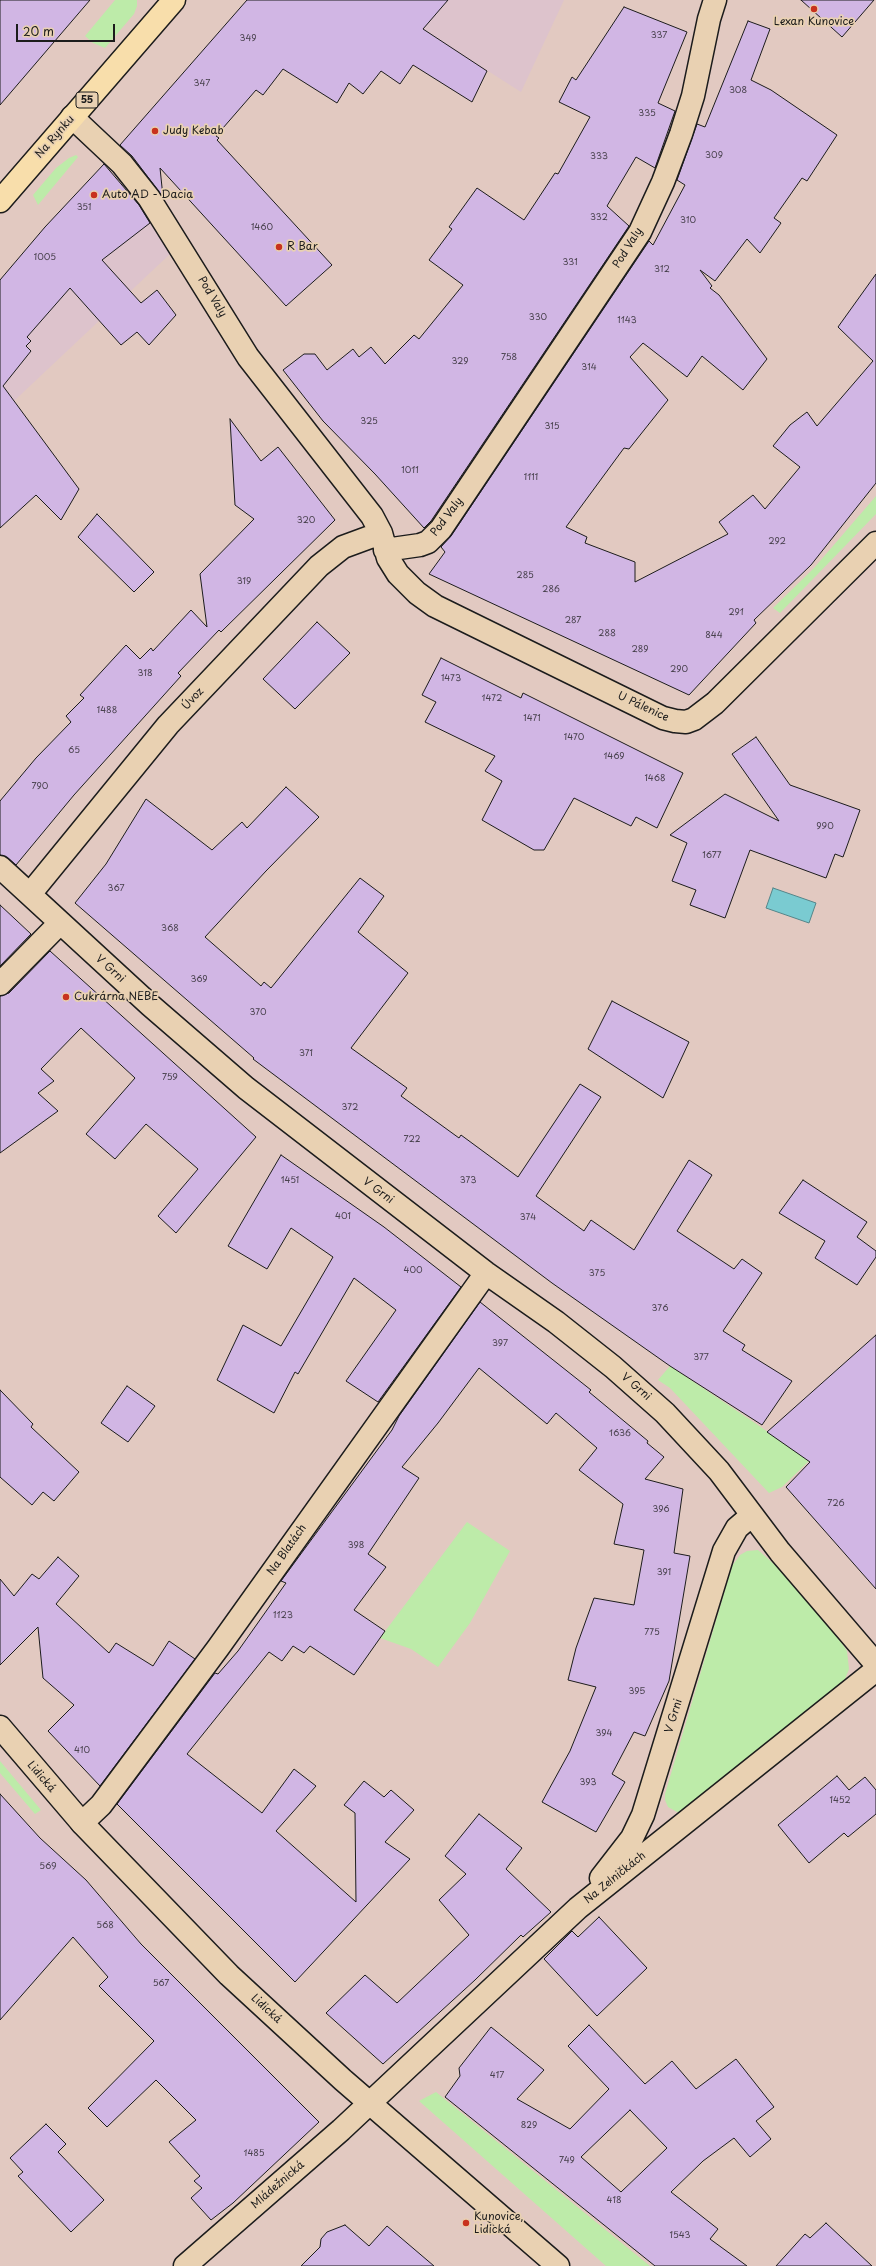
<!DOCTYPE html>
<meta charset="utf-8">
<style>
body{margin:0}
#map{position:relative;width:876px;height:2266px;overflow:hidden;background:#e2c9c1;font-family:"Playpen Sans",sans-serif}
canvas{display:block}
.scale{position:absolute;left:16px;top:24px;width:99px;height:18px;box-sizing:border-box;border:2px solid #1c1c1c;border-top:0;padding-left:5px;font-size:12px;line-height:14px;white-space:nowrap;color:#1c1c1c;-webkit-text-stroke:3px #e9d1b2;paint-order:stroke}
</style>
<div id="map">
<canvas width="876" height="2266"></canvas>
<div class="scale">20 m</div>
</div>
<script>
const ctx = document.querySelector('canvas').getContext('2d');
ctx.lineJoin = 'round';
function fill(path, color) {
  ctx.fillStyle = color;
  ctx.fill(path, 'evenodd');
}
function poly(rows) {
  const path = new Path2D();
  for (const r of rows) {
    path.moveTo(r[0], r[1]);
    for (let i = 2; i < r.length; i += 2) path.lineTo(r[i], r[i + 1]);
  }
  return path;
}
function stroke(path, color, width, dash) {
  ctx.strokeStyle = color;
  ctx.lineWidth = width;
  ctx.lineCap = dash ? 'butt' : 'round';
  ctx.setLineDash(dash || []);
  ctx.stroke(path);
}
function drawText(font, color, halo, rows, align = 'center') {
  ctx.font = font + ' "Playpen Sans",sans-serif';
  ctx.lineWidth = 3.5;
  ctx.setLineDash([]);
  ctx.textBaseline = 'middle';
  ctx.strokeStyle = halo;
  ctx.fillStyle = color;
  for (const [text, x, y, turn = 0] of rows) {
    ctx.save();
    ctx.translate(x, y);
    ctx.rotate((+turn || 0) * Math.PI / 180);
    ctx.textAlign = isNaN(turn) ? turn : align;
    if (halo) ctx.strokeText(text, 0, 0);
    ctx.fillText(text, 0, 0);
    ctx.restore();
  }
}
fill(poly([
 [327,0,564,0,521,92,430,34],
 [100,168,150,223,170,254,14,401,0,385,0,282]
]), '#ddc3cc');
fill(poly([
 [115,0,137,0,137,6,134,14,105,48,93,43,85,36],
 [76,155,78,157,38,205,33,195,56,168,69,158],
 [876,496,876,514,780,613,773,608,814,568],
 [670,1366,755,1423,809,1461,782,1487,769,1493,670,1388,658,1380],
 [467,1522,510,1551,470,1623,438,1667,411,1649,380,1638],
 [758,1550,783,1572,834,1631,847,1651,849,1669,843,1684,680,1812,677,1812,668,1807,665,1800,665,1794,732,1566,740,1555,747,1551],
 [0,1761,41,1810,35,1814,0,1773],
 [436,2092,650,2266,606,2266,419,2101]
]), '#bdeba9');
const water = poly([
 [773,888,816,903,809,923,766,908,773,888]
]);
fill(water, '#7acbd1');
stroke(water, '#548589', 1);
const building = poly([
 [0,0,90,0,0,105,0,0],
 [247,0,448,0,423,29,487,71,472,102,413,65,400,84,381,71,363,94,349,83,337,103,283,69,263,95,256,90,216,136,219,138,217,140,332,265,286,306,160,168,163,197,132,156,120,145,247,0],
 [801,0,874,0,842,37,801,0],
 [624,7,687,32,658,103,675,111,655,168,636,157,607,206,629,226,431,521,424,528,375,474,323,421,283,370,304,354,315,354,327,370,353,349,359,357,371,347,385,364,414,335,419,339,463,285,429,260,452,229,449,227,477,188,524,220,555,173,558,174,590,117,559,102,572,77,576,80,624,7],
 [748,21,770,29,751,80,771,90,837,135,807,181,802,178,774,218,781,223,760,253,747,239,715,281,700,270,712,286,710,288,719,295,767,359,743,390,702,356,687,377,643,343,630,357,668,400,629,449,624,448,566,527,587,537,585,543,635,562,635,582,728,534,719,522,753,495,765,509,800,467,773,446,790,425,807,412,817,426,873,361,838,327,876,274,876,483,811,565,754,620,756,623,689,695,429,574,445,552,441,547,451,536,649,241,653,245,685,185,677,180,697,124,705,127,748,21],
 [104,164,139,205,150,223,102,260,141,303,157,290,176,315,149,345,137,332,121,345,70,288,27,337,31,341,26,346,31,351,3,386,79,489,61,520,36,495,0,528,0,280,45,227,104,164],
 [230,419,261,461,278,447,335,520,221,632,219,630,178,673,181,676,74,795,16,865,8,858,0,855,0,801,36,758,71,722,66,716,84,698,80,695,126,645,140,659,151,648,153,651,191,610,207,627,200,574,254,519,235,505,230,419],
 [97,514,154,572,134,592,78,537,97,514],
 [317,622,350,653,295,709,263,679,317,622],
 [441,658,521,698,523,693,683,773,657,828,636,817,631,826,574,798,544,850,534,850,482,820,502,781,485,771,495,756,425,722,436,702,422,695,441,658],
 [756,737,790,785,860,810,843,857,835,854,826,878,750,850,725,918,690,905,696,890,672,881,687,843,670,835,725,794,779,821,732,754,756,737],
 [286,787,319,817,266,871,205,937,261,986,264,982,271,988,360,878,384,896,358,932,408,973,351,1048,407,1088,401,1096,459,1138,461,1135,518,1177,580,1084,601,1097,536,1196,584,1231,591,1220,634,1250,689,1160,712,1175,677,1231,734,1269,742,1259,762,1273,723,1331,745,1345,742,1350,792,1381,762,1425,670,1366,552,1283,253,1059,254,1058,75,903,106,864,146,799,212,850,242,822,247,828,286,787],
 [0,905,31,934,0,966,0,905],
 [50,951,256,1137,176,1233,158,1216,198,1169,146,1124,115,1159,86,1134,135,1078,81,1028,41,1069,54,1081,38,1093,58,1111,0,1153,0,996,9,993,50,951],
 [612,1001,689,1042,663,1098,588,1049,612,1001],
 [281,1155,384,1227,461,1287,378,1402,346,1381,396,1310,354,1278,298,1374,295,1372,274,1413,217,1380,243,1325,281,1346,333,1257,291,1228,267,1269,228,1246,281,1155],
 [803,1180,867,1222,857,1237,876,1251,876,1257,857,1285,815,1258,825,1241,779,1213,803,1180],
 [480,1302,591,1390,589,1392,648,1441,647,1443,664,1457,645,1479,683,1489,674,1553,690,1556,669,1681,645,1736,634,1732,612,1774,625,1782,596,1832,542,1802,570,1751,596,1687,568,1680,576,1648,594,1598,634,1605,644,1550,614,1544,623,1504,579,1470,597,1448,556,1413,547,1424,479,1368,438,1423,402,1467,419,1478,368,1554,386,1567,354,1610,385,1631,354,1675,310,1646,304,1653,293,1646,282,1661,269,1652,187,1754,262,1813,294,1769,316,1786,276,1831,356,1902,355,1813,344,1805,364,1781,384,1797,391,1790,414,1810,385,1842,410,1859,295,1982,117,1804,215,1673,218,1674,238,1651,286,1583,281,1581,392,1430,399,1416,480,1302],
 [876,1335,876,1589,786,1487,810,1462,767,1432,876,1335],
 [127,1386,155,1406,128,1442,101,1423,127,1386],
 [0,1390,33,1424,31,1427,79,1472,54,1501,43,1492,32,1505,0,1477,0,1390],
 [58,1557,79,1576,56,1604,109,1653,116,1643,153,1666,169,1641,195,1659,100,1786,48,1731,74,1705,43,1678,38,1627,0,1665,0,1579,14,1596,32,1574,39,1579,58,1557],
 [837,1776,849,1790,865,1777,876,1790,876,1814,848,1837,844,1833,809,1863,778,1825,837,1776],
 [0,1794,40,1838,86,1880,141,1944,319,2122,233,2203,211,2220,191,2198,202,2188,194,2181,200,2176,169,2142,196,2120,156,2080,107,2127,88,2108,154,2041,99,1986,108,1977,73,1937,0,2020,0,1794],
 [479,1814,522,1848,506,1869,551,1912,523,1937,521,1935,475,1980,383,2064,326,2013,365,1975,397,2003,469,1935,439,1900,466,1874,445,1856,479,1814],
 [599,1917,647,1968,597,2016,544,1959,572,1931,578,1937,599,1917],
 [589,2025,645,2084,672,2061,696,2089,736,2059,774,2107,756,2121,771,2139,750,2157,734,2138,703,2161,671,2192,718,2229,710,2239,747,2266,655,2266,445,2097,460,2076,459,2068,491,2027,544,2070,517,2099,570,2129,609,2089,568,2046,589,2025],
 [630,2110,667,2148,621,2192,581,2157,630,2110],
 [46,2124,66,2144,58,2152,104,2200,71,2232,18,2176,23,2172,10,2158,46,2124],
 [826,2223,872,2266,776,2266,805,2234,810,2238,826,2223],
 [345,2225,369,2246,387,2226,434,2266,301,2266,320,2247,321,2239,327,2232,345,2225]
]);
fill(building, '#d1b6e4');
stroke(building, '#1c1c1c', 1);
const street = poly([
 [72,117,122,164,149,198,248,357,372,516,381,533,388,558,398,574,417,593,435,606,663,718,675,721,686,722,694,719,715,703,876,543],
 [385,550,420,545,428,542,441,529,640,232,663,182,681,134,693,96,709,19,715,0],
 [0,867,150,1005,246,1088,486,1273,556,1322,613,1367,665,1413,719,1471,780,1552,876,1664],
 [30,894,168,725,319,566,343,547,381,533],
 [0,984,59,924],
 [82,1823,101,1805,218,1648,486,1273],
 [601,1878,632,1838,643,1815,724,1551,737,1528,751,1516],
 [185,2266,341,2130,578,1908,876,1670]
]);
const secondary = poly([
 [0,1727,82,1823,229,1975,343,2080,558,2266]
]);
const primary = poly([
 [0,201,174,0]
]);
stroke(street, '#1c1c1c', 25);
stroke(secondary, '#1c1c1c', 25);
stroke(primary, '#1c1c1c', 25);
stroke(street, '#e9d1b2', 22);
stroke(secondary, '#e9d1b2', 22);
stroke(primary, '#f8deab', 22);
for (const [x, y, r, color] of [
 [814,9,4,"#c8321e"],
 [155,131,4,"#c8321e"],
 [94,195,4,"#c8321e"],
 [279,247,4,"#c8321e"],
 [66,997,4,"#c8321e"],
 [466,2223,4,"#c8321e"]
]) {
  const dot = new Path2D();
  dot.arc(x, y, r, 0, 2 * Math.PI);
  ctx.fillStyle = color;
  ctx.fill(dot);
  stroke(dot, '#e9d1b2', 1.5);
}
drawText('9px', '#49424e', null, [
 ["337",659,36],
 ["349",248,39],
 ["347",202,84],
 ["308",738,91],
 ["335",647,114],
 ["309",714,156],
 ["333",599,157],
 ["351",84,208],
 ["332",599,218],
 ["310",688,221],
 ["1460",262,228],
 ["1005",45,258],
 ["331",570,263],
 ["312",662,270],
 ["330",538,318],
 ["1143",627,321],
 ["758",509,358],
 ["329",460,362],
 ["314",589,368],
 ["325",369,422],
 ["315",552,427],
 ["1011",410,471],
 ["1111",531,478],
 ["320",306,521],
 ["292",777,542],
 ["285",525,576],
 ["319",244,582],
 ["286",551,590],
 ["291",736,613],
 ["287",573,621],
 ["288",607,634],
 ["844",714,636],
 ["289",640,650],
 ["290",679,670],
 ["318",145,674],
 ["1473",451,679],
 ["1472",492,699],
 ["1488",107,711],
 ["1471",532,719],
 ["1470",574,738],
 ["65",74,751],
 ["1469",614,757],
 ["1468",655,779],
 ["790",40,787],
 ["990",825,827],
 ["1677",712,856],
 ["367",116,889],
 ["368",170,929],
 ["369",199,980],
 ["370",258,1013],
 ["371",306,1054],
 ["759",170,1078],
 ["372",350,1108],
 ["722",412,1140],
 ["1451",290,1181],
 ["373",468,1181],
 ["401",343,1217],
 ["374",528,1218],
 ["400",413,1271],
 ["375",597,1274],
 ["376",660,1309],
 ["397",500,1344],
 ["377",701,1358],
 ["1636",620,1434],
 ["726",836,1504],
 ["396",661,1510],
 ["398",356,1546],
 ["391",664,1573],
 ["1123",283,1616],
 ["775",652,1633],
 ["395",637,1692],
 ["394",604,1734],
 ["410",82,1751],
 ["393",588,1783],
 ["1452",840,1801],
 ["569",48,1867],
 ["568",105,1926],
 ["567",161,1984],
 ["417",497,2076],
 ["829",529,2126],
 ["1485",254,2154],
 ["749",567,2161],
 ["418",614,2201],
 ["1543",680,2236]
]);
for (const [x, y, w] of [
 [87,100,22]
]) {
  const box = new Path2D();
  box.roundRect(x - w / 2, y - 8, w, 16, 3);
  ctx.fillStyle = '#e9d1b2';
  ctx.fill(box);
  stroke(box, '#1c1c1c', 1);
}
drawText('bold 10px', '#1c1c1c', null, [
 ["55",87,100]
]);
drawText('11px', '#1c1c1c', '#e9d1b2', [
 ["Lexan Kunovice",814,22,"center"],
 ["Judy Kebab",163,131],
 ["Auto AD - Dacia",102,195],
 ["R Bar",287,247],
 ["Cukrárna NEBE",74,997],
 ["Kunovice,",474,2217],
 ["Lidická",474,2230]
], 'left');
drawText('11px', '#1c1c1c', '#e9d1b2', [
 ["Na Rynku",55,137,-49],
 ["Pod Valy",628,248,-58],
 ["Pod Valy",212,297,59],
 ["Pod Valy",447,517,-53],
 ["Úvoz",193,699,-47],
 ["U Pálenice",643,707,25],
 ["V Grni",110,969,42],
 ["V Grni",378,1191,37],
 ["V Grni",636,1387,41],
 ["Na Blatách",287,1550,-55],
 ["V Grni",674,1716,-73],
 ["Lidická",41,1777,49],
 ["Na Zelničkách",615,1878,-39],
 ["Lidická",266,2009,43],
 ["Mládežnická",278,2185,-41]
]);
</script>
